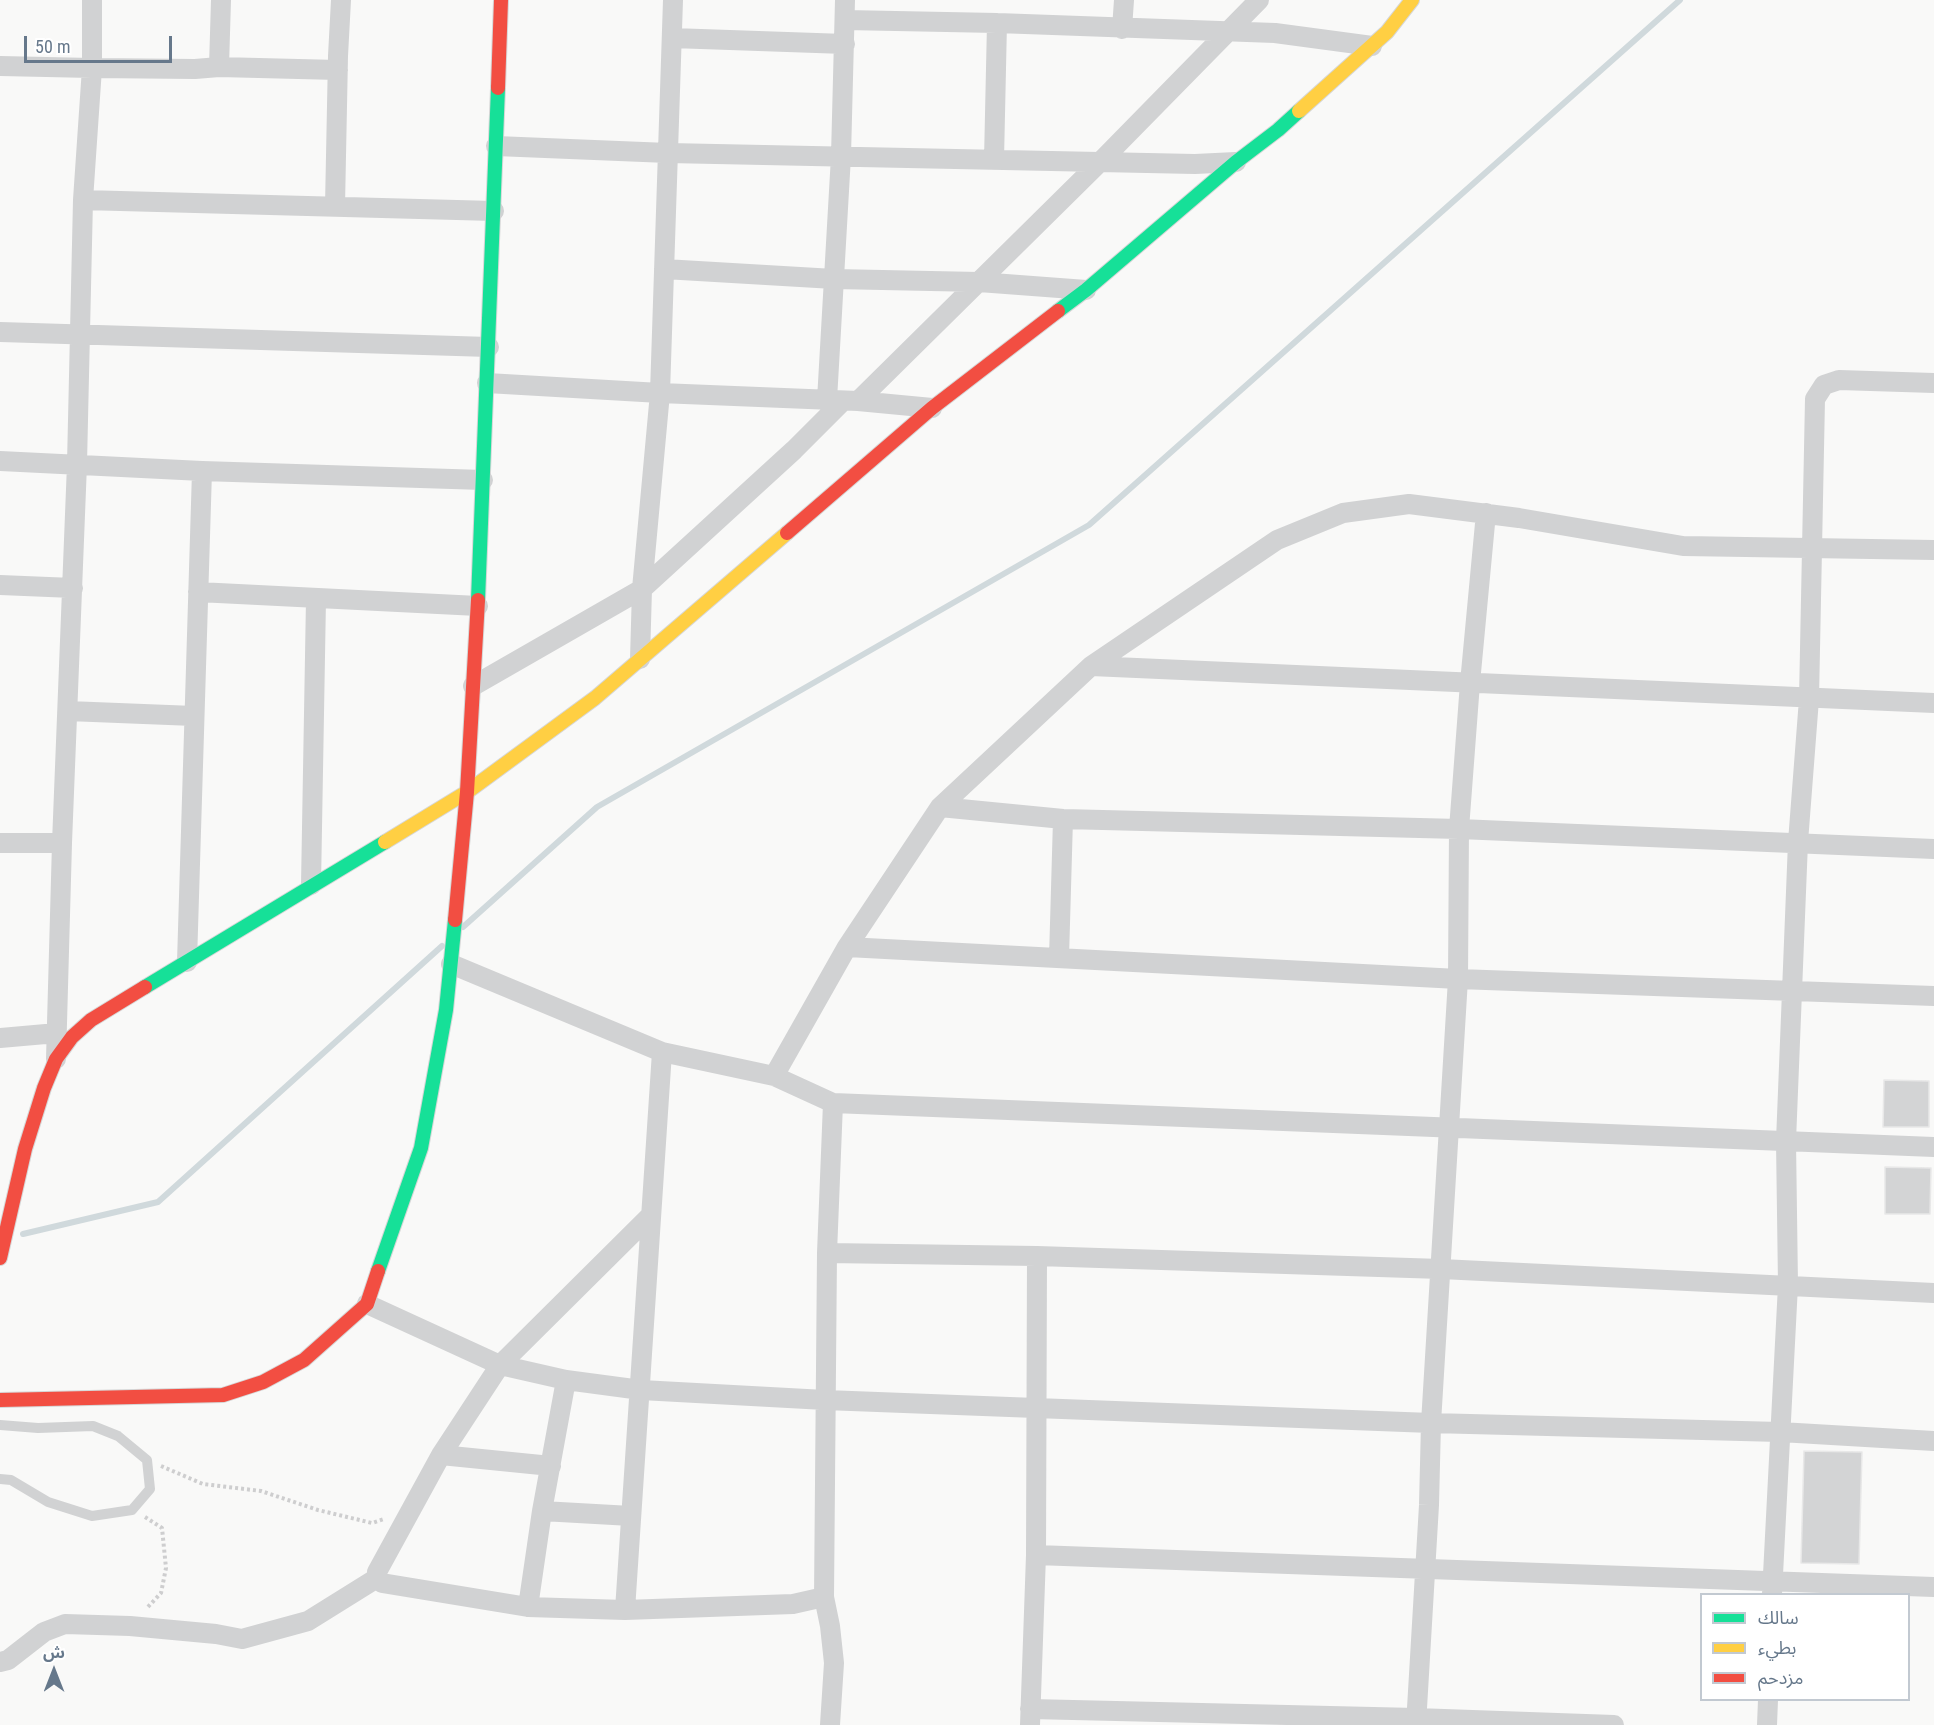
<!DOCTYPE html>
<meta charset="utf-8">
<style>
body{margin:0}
#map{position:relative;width:1934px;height:1725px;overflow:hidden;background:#f9f9f8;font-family:"Roboto Condensed","Noto Sans Arabic",sans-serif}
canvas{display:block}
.legend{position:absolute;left:1700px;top:1593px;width:210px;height:108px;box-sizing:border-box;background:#fff;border:2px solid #c2c9d1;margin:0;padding:8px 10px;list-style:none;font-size:18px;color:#66788b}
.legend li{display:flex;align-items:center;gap:12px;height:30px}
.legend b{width:30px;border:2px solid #c2c9d1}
.north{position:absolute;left:24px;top:1641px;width:60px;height:60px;-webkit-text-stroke:4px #fff;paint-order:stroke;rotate:0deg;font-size:16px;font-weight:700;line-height:24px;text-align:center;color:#66788b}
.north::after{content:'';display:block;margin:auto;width:21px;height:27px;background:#66788b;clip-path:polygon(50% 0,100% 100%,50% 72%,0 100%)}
.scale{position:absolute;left:24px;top:36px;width:148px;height:27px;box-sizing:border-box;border:3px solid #66788b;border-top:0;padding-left:8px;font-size:18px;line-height:21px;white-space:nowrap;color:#66788b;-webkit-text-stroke:4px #fff;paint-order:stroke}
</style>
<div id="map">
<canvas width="1934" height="1725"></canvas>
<ul class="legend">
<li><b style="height:8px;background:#16e098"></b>سالك</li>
<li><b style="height:8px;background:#ffcf43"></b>بطيء</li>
<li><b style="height:8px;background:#f24e42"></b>مزدحم</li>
</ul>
<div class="north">ش</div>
<div class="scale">50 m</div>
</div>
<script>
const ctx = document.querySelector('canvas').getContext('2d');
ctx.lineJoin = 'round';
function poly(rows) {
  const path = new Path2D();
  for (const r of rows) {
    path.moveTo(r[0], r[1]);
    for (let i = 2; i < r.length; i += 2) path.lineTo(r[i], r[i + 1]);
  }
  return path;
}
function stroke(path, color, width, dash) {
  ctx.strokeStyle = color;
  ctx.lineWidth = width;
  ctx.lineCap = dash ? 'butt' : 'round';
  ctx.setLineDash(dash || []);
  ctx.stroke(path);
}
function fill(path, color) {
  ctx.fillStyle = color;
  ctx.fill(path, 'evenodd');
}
stroke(poly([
 [463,927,597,807,1089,525,1680,0],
 [23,1234,158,1202,442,946]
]), '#d0d9dc', 6);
const building = poly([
 [1884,1080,1929,1081,1929,1127,1883,1127,1884,1080],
 [1885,1167,1931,1168,1930,1214,1885,1214,1885,1167],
 [1804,1451,1862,1452,1859,1564,1801,1563,1804,1451]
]);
fill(building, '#d3d4d5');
stroke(building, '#e8e8e8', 1.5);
const fast = poly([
 [1058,311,1086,290,1236,162,1278,130,1299,111],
 [478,600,498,88],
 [145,987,385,842],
 [378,1271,421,1148,446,1010,455,920]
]);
const slow = poly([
 [1299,111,1387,32,1412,0],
 [385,842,467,792,595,698,787,533]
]);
const jam = poly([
 [498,88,501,0],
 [787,533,932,408,1058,311],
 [455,920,467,792,478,600],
 [0,1258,25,1149,44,1088,56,1059,72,1037,91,1020,145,987],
 [0,1400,223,1395,263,1382,304,1360,367,1304,378,1271]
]);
stroke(fast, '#d6d7d7', 16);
stroke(slow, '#d6d7d7', 16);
stroke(jam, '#d6d7d7', 16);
stroke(poly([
 [161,1466,203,1484,261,1491,318,1510,372,1523,384,1519],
 [145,1517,162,1528,166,1568,161,1593,147,1608]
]), '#cececf', 4, [3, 3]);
stroke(poly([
 [0,1425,38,1428,93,1426,118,1436,147,1460,150,1489,132,1510,92,1516,48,1502,11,1480,0,1479]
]), '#d1d2d3', 10);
stroke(poly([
 [845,20,997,23,1275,33,1372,46],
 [1122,29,1124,0],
 [672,38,845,44],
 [0,66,92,68,195,69,219,67,221,0],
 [219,67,338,70],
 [496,146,668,153,1195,164,1236,162],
 [994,160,997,23],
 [83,200,494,211],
 [335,206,338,56,341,0],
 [664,269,834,279,979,282,1086,290],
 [0,332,489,347],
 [487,383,660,393,858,401,932,408],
 [827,400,841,156,845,0],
 [858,401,1100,162,1259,0],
 [0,461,202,471,483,480],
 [0,585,73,588],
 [198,592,478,606],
 [640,659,642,589,660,393,673,0],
 [1091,666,1934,703],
 [473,686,642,589,794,450,843,401],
 [68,711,194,716],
 [940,807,1063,819,1459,829,1934,849],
 [0,843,62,843],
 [311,885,316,599],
 [847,947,1458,979,1934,996],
 [1059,958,1063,819],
 [187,962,202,471],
 [451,964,662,1052,774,1076,833,1103,1934,1147],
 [0,1038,57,1033],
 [56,1059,62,843,77,464,83,200,92,68,92,0],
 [774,1076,847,947,940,807,1091,666,1277,540,1343,513,1409,504,1519,518,1683,546,1934,550],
 [827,1253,1037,1256,1441,1269,1934,1293],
 [367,1304,500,1365,566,1380,641,1390,825,1400,1431,1423,1780,1432,1934,1441],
 [441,1455,551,1466],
 [542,1511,631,1516],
 [1036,1555,1934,1587],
 [377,1578,382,1583,528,1607,625,1610,793,1604,824,1597,827,1253,833,1103],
 [1772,1594,1788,1285,1786,1141,1798,842,1809,699,1815,399,1824,385,1839,380,1934,383],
 [824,1597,830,1626,834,1663,830,1725],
 [528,1607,542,1511,566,1380],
 [625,1610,662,1052],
 [0,1662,8,1660,44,1632,65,1624,130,1626,216,1634,242,1639,308,1621,377,1578,377,1572,441,1455,500,1365,651,1215],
 [1030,1709,1416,1718,1614,1725],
 [1030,1725,1036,1555,1037,1256],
 [1416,1725,1429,1505,1431,1423,1458,979,1459,829,1470,683,1486,513],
 [1767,1725,1768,1700]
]), '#d1d2d3', 20);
stroke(fast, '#16e098', 14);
stroke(slow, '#ffcf43', 14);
stroke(jam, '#f24e42', 14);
</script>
